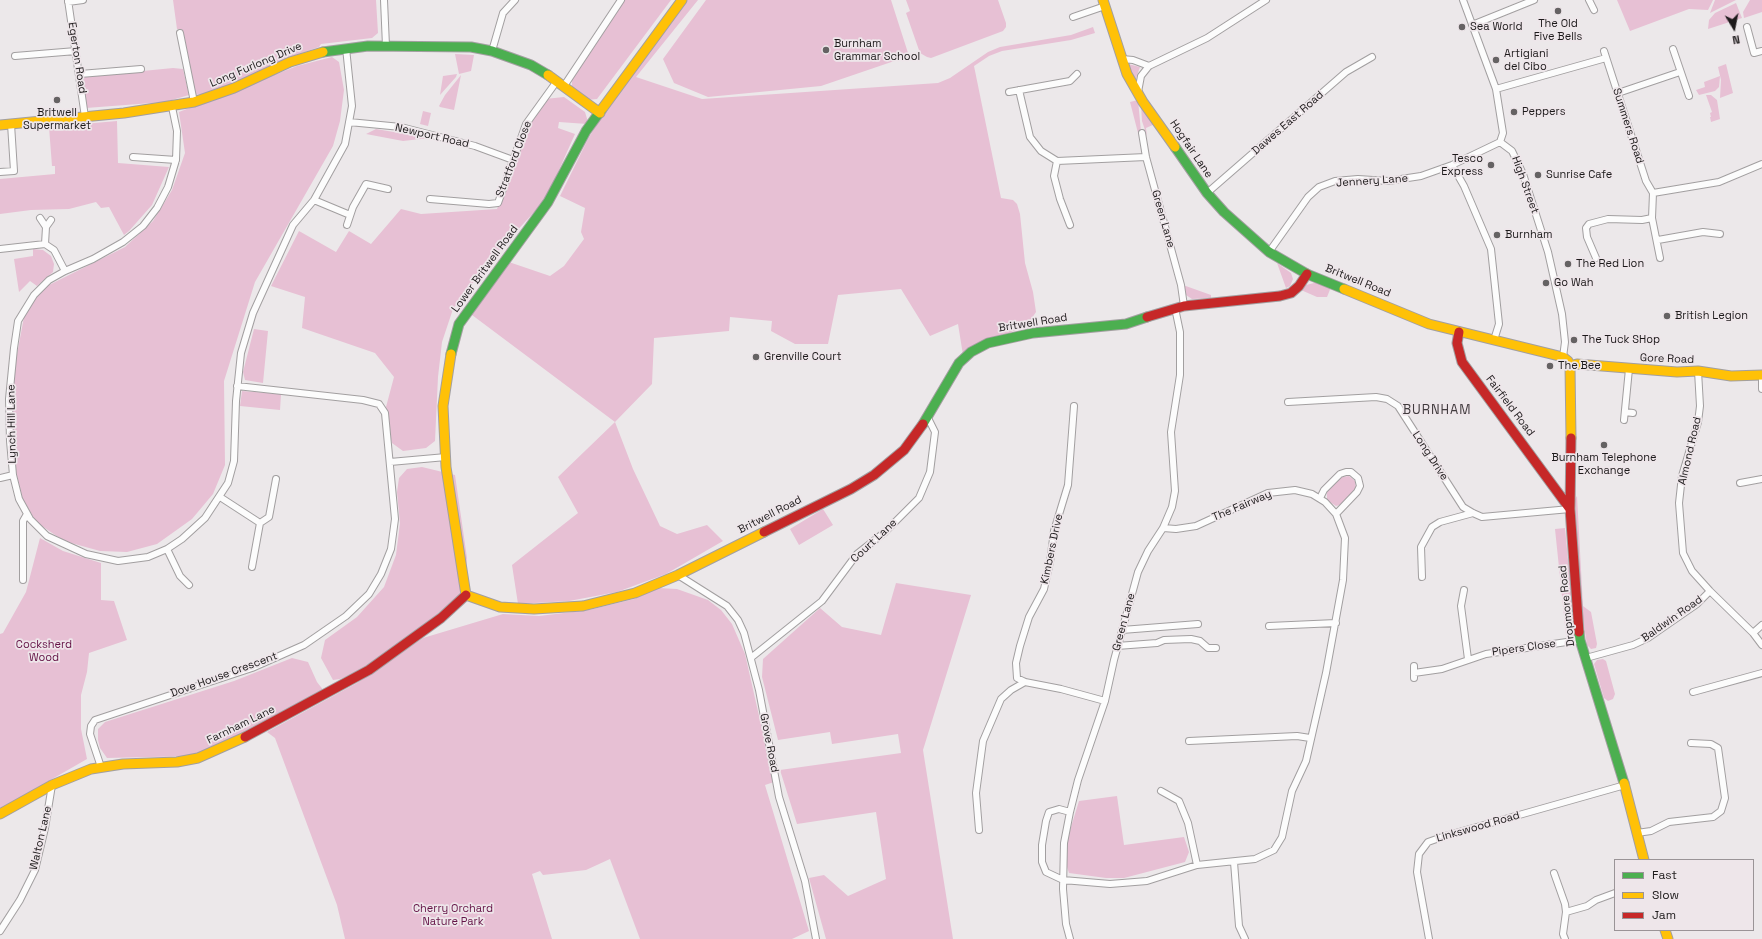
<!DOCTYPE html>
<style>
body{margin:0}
#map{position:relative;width:1762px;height:939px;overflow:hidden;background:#ece8ea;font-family:"Space Grotesk",sans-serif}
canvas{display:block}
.legend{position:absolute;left:1614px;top:859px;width:140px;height:72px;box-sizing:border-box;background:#eee6ea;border:1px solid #9a9497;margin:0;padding:5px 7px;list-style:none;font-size:12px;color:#1d1a1b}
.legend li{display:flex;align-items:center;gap:8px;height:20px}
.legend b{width:20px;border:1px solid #9a9497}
.north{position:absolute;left:1714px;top:8px;width:40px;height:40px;-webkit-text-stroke:3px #eee6ea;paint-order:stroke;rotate:170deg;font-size:11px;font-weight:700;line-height:16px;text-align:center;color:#1d1a1b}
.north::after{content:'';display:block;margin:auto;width:14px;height:18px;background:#1d1a1b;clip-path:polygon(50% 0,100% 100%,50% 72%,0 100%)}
</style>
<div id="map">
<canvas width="1762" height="939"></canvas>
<ul class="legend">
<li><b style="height:5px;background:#4caf50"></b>Fast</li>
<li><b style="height:5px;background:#ffc107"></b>Slow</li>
<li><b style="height:5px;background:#c62828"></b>Jam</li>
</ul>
<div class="north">N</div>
</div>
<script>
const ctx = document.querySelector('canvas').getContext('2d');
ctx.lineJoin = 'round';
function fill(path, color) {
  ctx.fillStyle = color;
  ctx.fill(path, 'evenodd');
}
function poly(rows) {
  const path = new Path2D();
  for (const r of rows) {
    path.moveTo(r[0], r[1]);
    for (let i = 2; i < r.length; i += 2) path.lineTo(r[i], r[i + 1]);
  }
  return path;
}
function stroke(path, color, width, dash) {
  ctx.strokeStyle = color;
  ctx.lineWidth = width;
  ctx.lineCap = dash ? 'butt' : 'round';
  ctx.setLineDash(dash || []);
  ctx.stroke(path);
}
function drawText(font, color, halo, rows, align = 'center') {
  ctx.font = font + ' "Space Grotesk",sans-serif';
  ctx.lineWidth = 3.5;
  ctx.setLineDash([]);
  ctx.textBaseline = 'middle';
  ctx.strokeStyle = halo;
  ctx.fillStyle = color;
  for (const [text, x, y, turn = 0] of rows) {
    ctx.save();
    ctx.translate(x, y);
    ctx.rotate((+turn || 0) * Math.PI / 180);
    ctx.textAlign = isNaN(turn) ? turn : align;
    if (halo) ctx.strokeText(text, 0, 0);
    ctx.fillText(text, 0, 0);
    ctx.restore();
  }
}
fill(poly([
 [173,0,376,0,378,33,372,38,321,44,319,47,287,58,232,84,203,94,194,95,183,30,177,29],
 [623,0,671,0,597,99,586,100,572,88,572,80],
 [684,0,698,0,636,77,702,99,938,83,950,78,988,52,1000,47,1071,35,1093,27,1095,33,1071,40,1002,51,989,56,974,66,1001,198,1013,200,1017,204,1020,214,1025,263,1033,292,1036,312,1028,324,963,355,958,324,930,336,901,289,838,295,828,344,795,344,771,331,772,321,730,317,729,331,654,338,652,384,615,422,633,469,660,526,677,534,707,525,723,541,666,574,617,592,569,601,518,604,512,565,578,513,558,477,615,422,464,309,503,260,550,276,564,266,584,239,581,232,585,208,560,196,588,139,611,101],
 [706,0,891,0,909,56,821,86,708,97,674,83,663,59],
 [906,0,998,0,1006,23,1006,27,1003,31,931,58,927,57,920,53,906,13,910,11],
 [1617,0,1713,0,1708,10,1689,9,1630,31],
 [1715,0,1736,0,1710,13],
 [1750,0,1762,0,1762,12,1744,18,1743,12],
 [1736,3,1742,18,1708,29,1709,20,1715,13],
 [455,54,474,55,471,71,459,74],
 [332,57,339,62,344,90,340,121,333,146,255,282,224,381,225,465,213,494,192,519,157,544,127,552,100,551,64,541,36,522,20,495,14,465,12,381,24,317,41,289,125,247,153,221,172,190,185,153,179,112,297,66],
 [1128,64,1140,67,1135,81],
 [1726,64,1733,93,1720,98,1721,80,1718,67],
 [173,68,183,69,189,95,165,102,86,108,82,77],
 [457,74,456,77,440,95,443,76],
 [461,75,454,110,440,107,439,106,445,95],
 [1720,76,1719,87,1715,91,1699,95,1696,90,1705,87,1704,82],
 [1706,95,1711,95,1717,100,1720,119,1711,122,1710,117,1711,117,1710,113,1712,112],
 [564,97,585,112,588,122,587,124,559,122,558,128,575,134,546,199,492,258,453,309,442,342,438,377,435,441,426,448,403,451,392,443,390,435,386,407,394,377,375,353,302,328,305,297,271,286,299,231,336,252,349,231,371,244,401,209,421,214,497,209,529,122,545,99],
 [1138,100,1141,132,1138,133,1130,102],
 [1141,105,1155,124,1146,128,1147,136,1142,121],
 [423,111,431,113,428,126,420,124],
 [117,121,118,163,169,167,152,205,129,231,124,235,109,207,101,208,96,202,69,209,31,210,0,214,0,179,55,174,55,166,52,166,49,127],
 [376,129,429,138,403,141,366,134],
 [33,249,43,250,51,256,54,264,53,272,37,286,30,281,19,292,14,259,33,256],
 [1277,263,1291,273,1293,279,1290,286,1286,288],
 [1318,282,1331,287,1327,297,1317,297,1301,290,1306,285],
 [1183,285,1211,295,1211,298,1192,299,1183,293],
 [254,329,268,331,263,383,245,380,243,372],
 [242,391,281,394,280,410,240,406],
 [422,467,455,475,467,558,463,592,415,633,367,668,340,679,333,680,321,658,325,640,357,617,384,587,396,555,400,523,397,492,399,478,407,469],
 [1349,476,1355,481,1356,488,1343,504,1336,506,1327,500,1327,492,1342,477],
 [1577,496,1583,606,1591,612,1597,644,1596,648,1591,649,1587,645,1581,605,1575,499],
 [823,509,833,525,799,545,790,529],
 [1565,528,1575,633,1572,638,1566,635,1555,529],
 [40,538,63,551,101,563,101,600,114,601,127,640,89,653,87,672,81,695,81,729,87,759,0,809,0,634,3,633,26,592],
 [896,583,971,595,923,750,953,939,826,939,809,878,824,875,848,896,886,879,876,812,797,824,780,770,901,753,898,734,832,744,830,732,778,740,762,677,763,659,820,608,842,627,881,635],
 [658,588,677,589,708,600,721,610,732,624,745,654,774,782,765,785,809,931,792,939,640,939,610,859,586,870,543,875,540,871,532,874,552,939,345,939,337,905,275,738,267,732,357,683,423,638,503,614,539,616,589,610,634,599],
 [292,658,308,662,317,682,324,691,266,723,194,756,107,758,100,748,98,740,98,729,105,722,234,681],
 [1603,659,1606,661,1615,694,1613,699,1608,701,1604,698,1594,664,1597,660],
 [1117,796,1124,845,1184,837,1189,852,1185,862,1124,878,1106,878,1069,873,1067,867,1067,840,1079,801]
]), '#e7c0d4');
const street = poly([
 [68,0,85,117],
 [384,0,386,46],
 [1463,0,1496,89,1503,133,1500,142,1512,151,1523,174,1548,252,1562,314,1565,342,1563,357],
 [1589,0,1594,10],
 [68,2,83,0],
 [1073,17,1105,6],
 [1472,25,1534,0],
 [1747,27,1754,53,1762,51],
 [180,33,194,102],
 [1673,49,1689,96],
 [492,51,503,13,515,0],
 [1604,51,1646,181,1653,193],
 [15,56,76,51],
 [1122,59,1133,60,1149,66],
 [80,74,141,69],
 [564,86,621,0],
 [1496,89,1606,58],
 [1019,90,1030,137,1041,151,1057,161,1146,157],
 [1009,92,1070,81,1077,74],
 [1138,92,1141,76,1149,66,1207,38,1266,0],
 [1618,93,1680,72],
 [172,107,177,131,176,160,168,187,157,208,143,226,123,242,93,259,65,271,49,280,34,295,18,321,14,348,9,399,10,441,13,475,19,499,30,519,47,536,86,554,118,561,148,557,167,549,182,539,205,518,228,483,234,461,236,401,241,353,253,313,293,225,314,200,345,144,352,106,346,48],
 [349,122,401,127,475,146,513,160],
 [1142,133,1146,157,1181,285,1184,306],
 [133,157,176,160],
 [1057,161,1054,176,1060,199,1070,225],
 [1452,165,1464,186,1491,249,1499,324,1494,340],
 [0,172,14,171,11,124],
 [1207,193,1346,72,1372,57],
 [1653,193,1719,182,1762,164],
 [1653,193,1652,218,1660,258],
 [430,199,489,204,498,203,526,124,557,81],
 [314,200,350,215],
 [40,218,46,227,45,244,54,250,65,271],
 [347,225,353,207,366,184,388,189],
 [46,227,51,220],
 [1658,240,1703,232,1720,234],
 [0,249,45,244],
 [1269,252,1308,197,1319,187,1335,181,1358,179,1388,181,1421,176,1452,165,1500,142],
 [1596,258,1587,237,1586,228,1589,224,1608,219,1642,220,1652,218],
 [1698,371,1700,406,1698,422,1682,476,1679,503,1683,553,1692,571,1710,591,1753,633,1762,645],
 [1762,375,1762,389],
 [1288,402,1376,397,1387,399,1398,406,1463,507,1473,513,1482,517,1570,509],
 [1074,406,1068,485,1054,531,1050,562,1044,589,1029,617,1020,646,1016,663,1017,678,1025,682,1061,689,1105,701],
 [1625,412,1633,413],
 [1624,420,1629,369],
 [390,462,446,457],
 [0,478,13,475],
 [1740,483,1762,479],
 [220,497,260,523],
 [1320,498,1324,490,1340,474,1346,472,1351,472,1358,478,1360,486,1357,492,1336,514],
 [167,549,180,576,189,585],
 [252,567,260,523,269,517,276,479],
 [678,575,727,606,738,620,744,633,759,690,779,797,805,881,816,939],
 [1422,577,1421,547,1432,527,1440,522,1473,513],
 [23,580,23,521,27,514],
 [1464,590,1461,606,1468,659],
 [1269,626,1336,623],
 [1122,630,1198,624],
 [1753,633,1762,625],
 [1117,646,1157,643,1164,640,1191,639,1200,641,1208,648,1216,648],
 [752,657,822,601,857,554,885,532,919,498,930,472,935,432,928,418],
 [1586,658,1633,645,1648,638,1697,604,1710,591],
 [1414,666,1414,678],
 [1414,673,1442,669,1486,654,1580,640],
 [1693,692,1762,673],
 [1189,741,1297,736,1310,738],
 [101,767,90,734,91,726,95,720,252,668,304,645,346,616,369,594,381,574,391,549,395,519,385,413,379,404,363,400,237,386],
 [1161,791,1179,801,1188,823,1197,865],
 [1070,812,1059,809,1049,812,1046,821,1042,845,1042,862,1046,872,1063,880,1110,884,1147,881,1197,865,1255,859,1274,850,1282,837,1292,791,1306,761,1326,673,1343,580,1345,538,1336,514,1325,502,1312,494,1295,490,1268,493,1196,526,1176,529,1163,528],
 [979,830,976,793,983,741,1001,699,1011,690,1025,682],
 [1637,833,1651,831,1669,822,1713,817,1721,811,1725,798,1718,748,1711,744,1691,743],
 [1234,862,1239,926,1245,939],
 [1554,873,1565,904,1566,912,1563,934,1565,939],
 [1566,912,1587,906,1596,900,1615,893],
 [0,931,20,900,35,870,45,828,52,785],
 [1070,939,1066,924,1063,889,1064,843,1070,812,1078,780,1105,701,1114,660,1138,572,1148,551,1163,528,1172,507,1175,491,1171,432,1180,375,1180,332,1175,308],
 [1429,939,1417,872,1419,854,1428,842,1445,836,1625,785]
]);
const fast = poly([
 [323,52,368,46,471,47,492,51,531,65,548,75],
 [1175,147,1207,193,1224,212,1269,252,1307,274,1344,289],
 [451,354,459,324,548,202,586,131,602,109],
 [923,424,959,363,971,352,988,343,1033,333,1126,324,1147,317],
 [1579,632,1580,640,1624,783]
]);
const slow = poly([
 [1103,0,1127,74,1143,102,1175,147],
 [548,75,600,113],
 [602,109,682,0],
 [0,125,124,113,194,102,234,88,290,62,323,52],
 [1344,289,1429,324,1563,357,1568,361,1570,366,1571,438],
 [451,354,443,406,446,467,466,595],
 [1570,366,1577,364,1677,372,1698,371,1731,376,1762,375],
 [466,595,500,607,534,609,583,606,635,593,678,575,764,532],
 [1624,783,1644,860],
 [0,814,52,785,91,769,123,764,177,762,198,758,245,737],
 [1665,930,1668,939]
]);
const jam = poly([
 [1147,317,1184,306,1280,296,1291,293,1299,286,1307,274],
 [1459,332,1457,343,1462,362,1570,509],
 [1571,438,1570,509,1579,632],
 [764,532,851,489,874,475,904,450,923,424],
 [245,737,369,670,441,618,466,595]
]);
stroke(street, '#a29fa0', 8);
stroke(fast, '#a29fa0', 11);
stroke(slow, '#a29fa0', 11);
stroke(jam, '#a29fa0', 11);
stroke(street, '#fcfcfc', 6);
stroke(fast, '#4caf50', 9);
stroke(slow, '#ffc107', 9);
stroke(jam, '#c62828', 9);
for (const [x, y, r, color] of [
 [1558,11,4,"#656263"],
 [1462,27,4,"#656263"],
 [826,50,4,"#656263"],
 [1496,60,4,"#656263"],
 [57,100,4,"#656263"],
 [1514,112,4,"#656263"],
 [1491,165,4,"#656263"],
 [1538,175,4,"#656263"],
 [1497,235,4,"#656263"],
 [1568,264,4,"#656263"],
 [1546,283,4,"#656263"],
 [1667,316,4,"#656263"],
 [1574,340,4,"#656263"],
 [756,357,4,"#656263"],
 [1550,366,4,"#656263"],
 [1604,445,4,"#656263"]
]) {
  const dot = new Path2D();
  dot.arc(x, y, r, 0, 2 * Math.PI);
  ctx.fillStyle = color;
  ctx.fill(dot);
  stroke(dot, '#eee6ea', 1.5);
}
drawText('11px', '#1d1a1b', '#eee6ea', [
 ["The Old",1558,24,"center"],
 ["Five Bells",1558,37,"center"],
 ["Sea World",1470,27],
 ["Burnham",834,44],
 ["Grammar School",834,57],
 ["Artigiani",1504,54],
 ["del Cibo",1504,67],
 ["Peppers",1522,112],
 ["Britwell",57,113,"center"],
 ["Supermarket",57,126,"center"],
 ["Tesco",1483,159,"right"],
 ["Express",1483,172,"right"],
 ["Sunrise Cafe",1546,175],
 ["Burnham",1505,235],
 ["The Red Lion",1576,264],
 ["Go Wah",1554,283],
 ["British Legion",1675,316],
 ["The Tuck SHop",1582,340],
 ["Grenville Court",764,357],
 ["The Bee",1558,366],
 ["Burnham Telephone",1604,458,"center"],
 ["Exchange",1604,471,"center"]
], 'left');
drawText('11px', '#1d1a1b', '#eee6ea', [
 ["Egerton Road",77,58,81],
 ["Long Furlong Drive",256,65,-23],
 ["Dawes East Road",1288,123,-41],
 ["Summers Road",1628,126,72],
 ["Newport Road",432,136,13],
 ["Hogfair Lane",1191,149,56],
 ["Stratford Close",514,159,-69],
 ["Jennery Lane",1372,181,-4],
 ["High Street",1525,185,70],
 ["Green Lane",1163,219,74],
 ["Lower Britwell Road",485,269,-54],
 ["Britwell Road",1358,281,22],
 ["Britwell Road",1033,323,-9],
 ["Gore Road",1667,359,2],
 ["Fairfield Road",1510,406,53],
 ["Lynch Hill Lane",12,424,-91],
 ["Almond Road",1690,451,-77],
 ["Long Drive",1430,456,57],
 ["The Fairway",1242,506,-23],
 ["Britwell Road",770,515,-27],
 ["Court Lane",874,541,-43],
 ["Kimbers Drive",1052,549,-78],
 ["Dropmore Road",1567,606,-96],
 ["Baldwin Road",1672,619,-35],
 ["Green Lane",1124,622,-75],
 ["Pipers Close",1524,648,-8],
 ["Dove House Crescent",224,675,-20],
 ["Farnham Lane",241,725,-26],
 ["Grove Road",769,743,79],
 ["Linkswood Road",1478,827,-16],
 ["Walton Lane",41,838,-77]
]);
drawText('11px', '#651447', '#eee6ea', [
 ["Cocksherd",44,645],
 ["Wood",44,658],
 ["Cherry Orchard",453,909],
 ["Nature Park",453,922]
]);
ctx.letterSpacing = '1px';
drawText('13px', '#413b3e', '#eee6ea', [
 ["BURNHAM",1437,410]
]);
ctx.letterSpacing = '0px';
</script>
